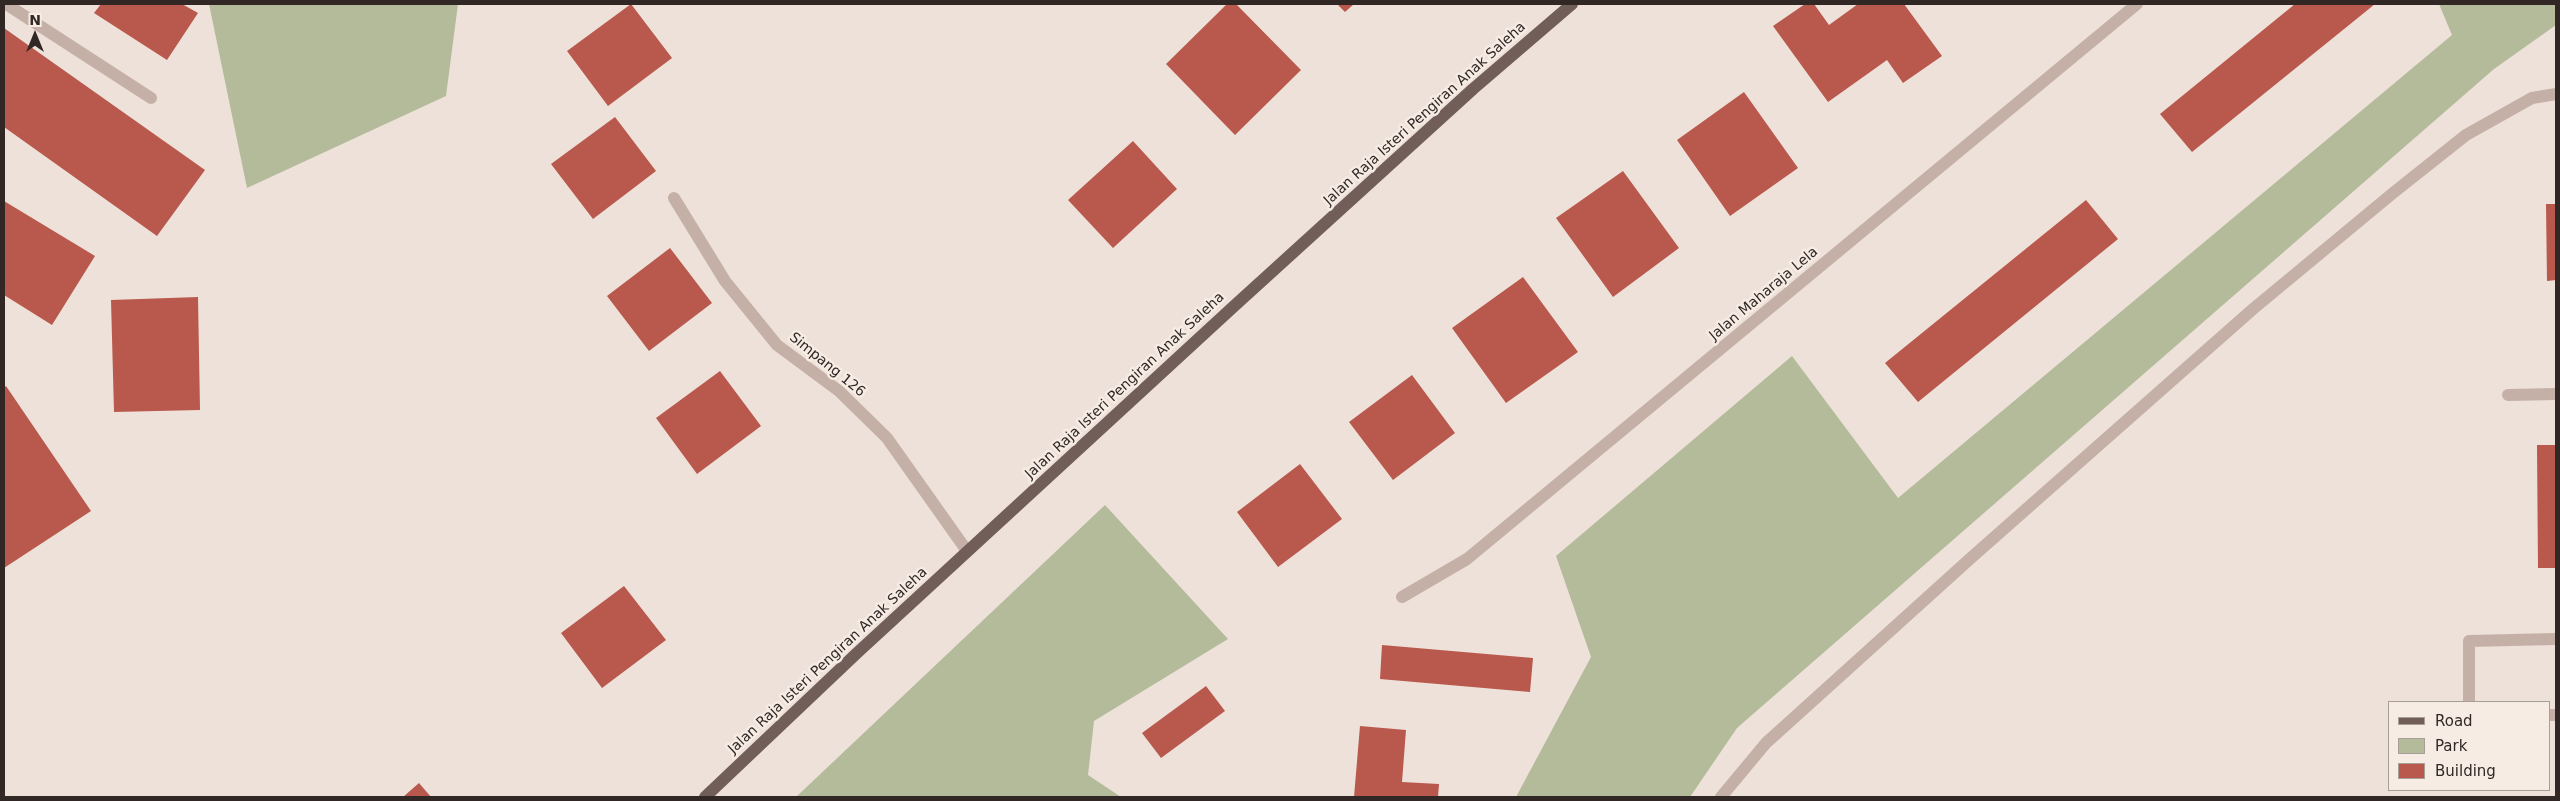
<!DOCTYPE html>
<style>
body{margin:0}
#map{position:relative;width:2560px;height:801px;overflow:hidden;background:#eee1d9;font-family:"DejaVu Sans",sans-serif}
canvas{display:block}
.frame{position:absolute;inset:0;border:5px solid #312826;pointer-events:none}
.legend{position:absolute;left:2388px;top:701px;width:162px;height:90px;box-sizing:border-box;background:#f6ece4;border:1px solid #a79e98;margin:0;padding:6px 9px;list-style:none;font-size:15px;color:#312826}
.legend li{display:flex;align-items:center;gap:10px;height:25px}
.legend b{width:25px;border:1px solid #a79e98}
.north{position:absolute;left:10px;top:10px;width:50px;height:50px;-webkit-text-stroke:4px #f6ece4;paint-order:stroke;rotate:0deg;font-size:14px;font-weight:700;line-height:20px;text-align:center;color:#312826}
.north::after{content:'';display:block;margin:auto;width:18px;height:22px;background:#312826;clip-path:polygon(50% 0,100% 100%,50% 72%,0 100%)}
</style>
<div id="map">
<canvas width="2560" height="801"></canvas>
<div class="frame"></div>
<ul class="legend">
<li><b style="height:6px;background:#725e59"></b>Road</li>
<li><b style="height:14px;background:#b4bb9a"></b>Park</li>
<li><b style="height:14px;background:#b9584c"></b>Building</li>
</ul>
<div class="north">N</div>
</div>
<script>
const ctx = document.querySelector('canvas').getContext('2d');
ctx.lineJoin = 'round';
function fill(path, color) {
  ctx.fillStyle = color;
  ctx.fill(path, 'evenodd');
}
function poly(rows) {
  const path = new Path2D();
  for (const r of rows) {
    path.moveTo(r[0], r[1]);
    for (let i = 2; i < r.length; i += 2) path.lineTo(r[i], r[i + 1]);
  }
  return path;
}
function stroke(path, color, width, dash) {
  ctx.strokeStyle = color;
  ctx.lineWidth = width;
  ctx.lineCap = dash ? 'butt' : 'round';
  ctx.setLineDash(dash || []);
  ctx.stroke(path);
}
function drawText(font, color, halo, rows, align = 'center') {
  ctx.font = font + ' "DejaVu Sans",sans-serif';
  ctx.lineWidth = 5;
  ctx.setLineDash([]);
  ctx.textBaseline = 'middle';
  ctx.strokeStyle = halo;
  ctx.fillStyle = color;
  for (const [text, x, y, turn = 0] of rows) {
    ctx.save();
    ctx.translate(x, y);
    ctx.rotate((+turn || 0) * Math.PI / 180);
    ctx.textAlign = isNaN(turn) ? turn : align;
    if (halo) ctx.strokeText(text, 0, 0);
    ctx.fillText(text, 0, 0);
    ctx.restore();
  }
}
fill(poly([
 [209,4,458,4,446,96,247,188],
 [2439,4,2556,4,2556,25,2494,69,1737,728,1690,797,1516,797,1591,657,1556,556,1792,356,1898,498,2452,35],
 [1105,505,1228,639,1094,721,1088,775,1121,797,796,797]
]), '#b4bb9a');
fill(poly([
 [101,4,182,4,198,13,167,60,94,13],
 [631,4,672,58,608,106,567,51],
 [1227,4,1236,4,1301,70,1235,135,1166,64],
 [1337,4,1354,4,1345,12],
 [1805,4,1814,4,1829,25,1858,4,1904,4,1942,56,1903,83,1887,60,1828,102,1773,26],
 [2295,4,2375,4,2192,152,2160,114],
 [4,28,205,170,157,236,4,127],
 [1744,92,1798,168,1730,216,1677,140],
 [615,117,656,171,593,219,551,164],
 [1133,141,1177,189,1113,248,1068,200],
 [1623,171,1679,248,1613,297,1556,218],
 [2086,200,2118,239,1918,402,1885,363],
 [4,201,95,256,52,325,4,295],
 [2546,204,2556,204,2556,280,2547,281],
 [670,248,712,303,649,351,607,296],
 [1523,277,1578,352,1506,403,1452,328],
 [198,297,200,410,114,412,111,300],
 [720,371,761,426,697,474,656,418],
 [1412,375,1455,433,1393,480,1349,422],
 [6,386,91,511,4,568,4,388],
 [2537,445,2556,445,2556,568,2538,568],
 [1300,464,1342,519,1278,567,1237,512],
 [624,586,666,640,602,688,561,633],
 [1382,645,1533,658,1530,692,1380,679],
 [1206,686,1225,711,1161,758,1142,733],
 [1360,726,1406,730,1402,782,1439,784,1438,797,1354,797],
 [419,783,431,797,403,797]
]), '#b9584c');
stroke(poly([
 [6,4,151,98],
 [674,198,725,281,777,345,839,391,887,438,967,551],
 [2508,395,2556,394],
 [1402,597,1467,559,2137,4],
 [2469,702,2469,641,2556,639],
 [2549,715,2556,715],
 [1721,797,1766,743,1972,557,2253,309,2393,193,2466,135,2532,98,2556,94]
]), '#c4b0a6', 12);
stroke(poly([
 [705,797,857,653,1232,308,1473,89,1572,4]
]), '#725e59', 12);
drawText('14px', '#312826', '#f6ece4', [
 ["Jalan Raja Isteri Pengiran Anak Saleha",1425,114,-42],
 ["Jalan Maharaja Lela",1764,294,-40],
 ["Simpang 126",827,365,39],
 ["Jalan Raja Isteri Pengiran Anak Saleha",1125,386,-43],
 ["Jalan Raja Isteri Pengiran Anak Saleha",828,661,-43]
]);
</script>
